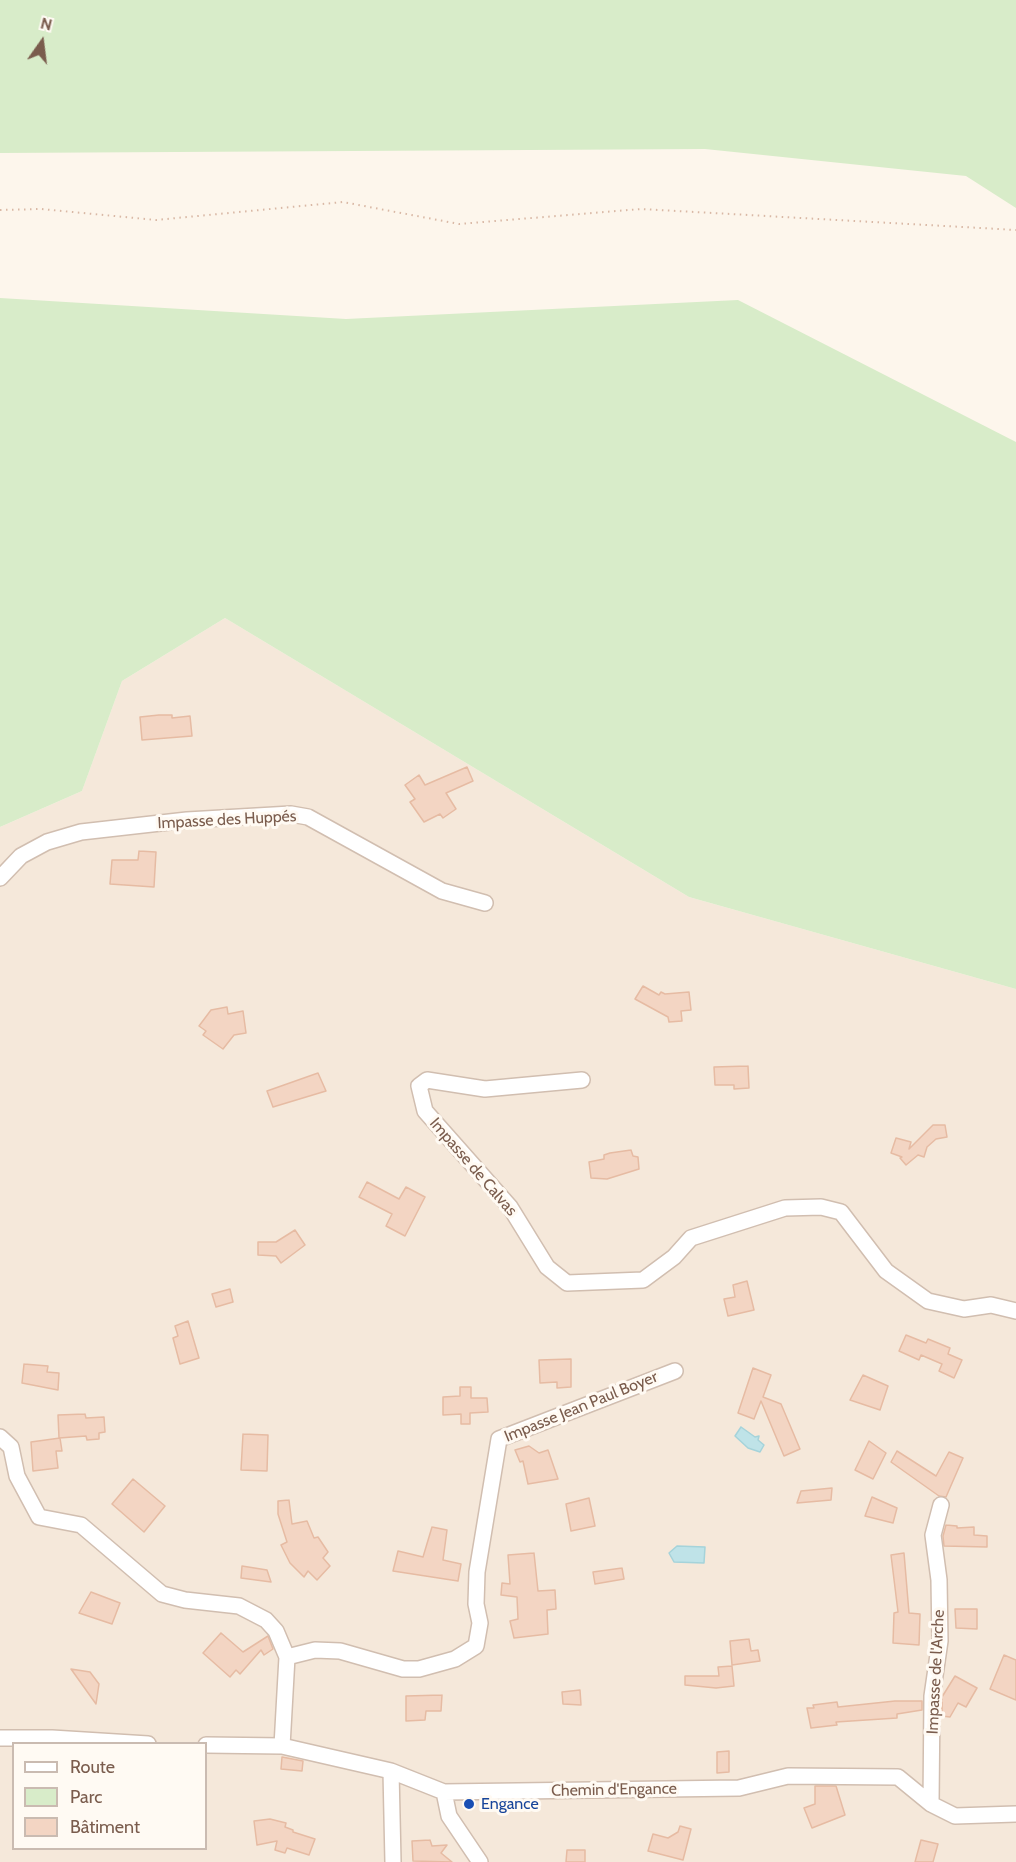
<!DOCTYPE html>
<meta charset="utf-8">
<style>
body{margin:0}
#map{position:relative;width:1016px;height:1862px;overflow:hidden;background:#fdf6ec;font-family:Cabin,sans-serif}
canvas{display:block}
.legend{position:absolute;left:12px;top:1742px;width:195px;height:108px;box-sizing:border-box;background:#fffaf3;border:2px solid #cabbb1;margin:0;padding:8px 10px;list-style:none;font-size:18px;color:#7a5c4d}
.legend li{display:flex;align-items:center;gap:12px;height:30px}
.legend b{width:30px;border:2px solid #cabbb1}
.north{position:absolute;left:12px;top:12px;width:60px;height:60px;-webkit-text-stroke:4px #fffaf3;paint-order:stroke;rotate:14deg;font-size:16px;font-weight:700;line-height:24px;text-align:center;color:#7a5c4d}
.north::after{content:'';display:block;margin:auto;width:21px;height:27px;background:#7a5c4d;clip-path:polygon(50% 0,100% 100%,50% 72%,0 100%)}
</style>
<div id="map">
<canvas width="1016" height="1862"></canvas>
<ul class="legend">
<li><b style="height:8px;background:#fff"></b>Route</li>
<li><b style="height:16px;background:#d8ecc9"></b>Parc</li>
<li><b style="height:16px;background:#f3d5c3"></b>Bâtiment</li>
</ul>
<div class="north">N</div>
</div>
<script>
const ctx = document.querySelector('canvas').getContext('2d');
ctx.lineJoin = 'round';
function fill(path, color) {
  ctx.fillStyle = color;
  ctx.fill(path, 'evenodd');
}
function poly(rows) {
  const path = new Path2D();
  for (const r of rows) {
    path.moveTo(r[0], r[1]);
    for (let i = 2; i < r.length; i += 2) path.lineTo(r[i], r[i + 1]);
  }
  return path;
}
function stroke(path, color, width, dash) {
  ctx.strokeStyle = color;
  ctx.lineWidth = width;
  ctx.lineCap = dash ? 'butt' : 'round';
  ctx.setLineDash(dash || []);
  ctx.stroke(path);
}
function drawText(font, color, halo, rows, align = 'center') {
  ctx.font = font + ' Cabin,sans-serif';
  ctx.lineWidth = 6;
  ctx.setLineDash([]);
  ctx.textBaseline = 'middle';
  ctx.strokeStyle = halo;
  ctx.fillStyle = color;
  for (const [text, x, y, turn = 0] of rows) {
    ctx.save();
    ctx.translate(x, y);
    ctx.rotate((+turn || 0) * Math.PI / 180);
    ctx.textAlign = isNaN(turn) ? turn : align;
    if (halo) ctx.strokeText(text, 0, 0);
    ctx.fillText(text, 0, 0);
    ctx.restore();
  }
}
fill(poly([
 [225,618,689,897,1016,989,1016,1862,0,1862,0,827,82,791,122,681],
 [14,1744,206,1744,206,1848,14,1848]
]), '#f5e8da');
fill(poly([
 [0,0,1016,0,1016,208,966,176,705,149,0,153],
 [0,298,346,319,738,300,1016,442,1016,989,689,897,225,618,122,681,82,791,0,827]
]), '#d8ecc9');
const water = poly([
 [741,1427,755,1437,759,1436,758,1440,764,1445,760,1452,748,1448,735,1436,741,1427],
 [677,1546,705,1547,704,1563,674,1562,669,1553,677,1546]
]);
fill(water, '#bfe3e8');
stroke(water, '#a5d3da', 1.5);
const building = poly([
 [159,715,172,715,172,718,190,716,192,736,142,740,140,717,159,715],
 [467,767,473,781,446,793,456,809,443,818,440,814,424,822,410,802,415,799,405,785,419,775,425,785,467,767],
 [139,851,156,852,154,887,110,884,112,860,138,860,139,851],
 [643,986,659,995,661,992,665,994,689,992,691,1010,681,1011,682,1021,669,1022,668,1017,635,999,643,986],
 [227,1007,228,1014,243,1011,246,1033,234,1035,223,1049,203,1035,206,1031,199,1026,211,1010,227,1007],
 [748,1066,749,1088,734,1089,734,1085,715,1085,714,1067,748,1066],
 [318,1073,326,1091,273,1107,267,1091,318,1073],
 [933,1125,945,1125,947,1137,936,1139,927,1147,924,1157,918,1155,906,1165,900,1158,902,1157,891,1153,896,1138,911,1142,909,1149,933,1125],
 [631,1150,633,1156,638,1157,639,1169,607,1179,591,1178,589,1162,604,1159,604,1155,610,1153,631,1150],
 [367,1182,399,1199,406,1187,425,1197,405,1236,386,1226,392,1214,359,1197,367,1182],
 [295,1230,305,1245,281,1263,276,1256,258,1255,258,1242,276,1242,295,1230],
 [747,1281,754,1310,728,1316,724,1299,735,1297,733,1285,747,1281],
 [230,1289,233,1302,216,1307,212,1294,230,1289],
 [188,1321,199,1358,180,1364,173,1338,178,1336,175,1326,188,1321],
 [906,1335,926,1343,928,1339,950,1348,948,1354,962,1360,954,1378,939,1371,942,1364,921,1355,919,1360,899,1351,906,1335],
 [571,1359,571,1387,557,1388,557,1382,540,1383,539,1360,571,1359],
 [24,1364,48,1366,47,1372,59,1373,58,1390,22,1383,24,1364],
 [753,1368,771,1375,763,1397,781,1404,800,1449,784,1456,761,1401,754,1419,738,1413,753,1368],
 [863,1375,888,1386,880,1410,850,1400,863,1375],
 [460,1387,471,1387,471,1398,487,1398,488,1412,470,1413,470,1424,461,1424,461,1414,443,1415,443,1397,460,1396,460,1387],
 [85,1414,86,1418,104,1417,105,1432,99,1433,99,1439,87,1440,86,1436,59,1438,58,1415,85,1414],
 [243,1434,268,1435,267,1471,241,1470,243,1434],
 [60,1438,62,1451,56,1451,58,1468,33,1471,31,1442,60,1438],
 [869,1441,886,1453,873,1479,855,1470,869,1441],
 [529,1446,539,1453,548,1450,558,1479,528,1484,523,1461,520,1462,515,1450,529,1446],
 [897,1451,936,1476,949,1452,963,1458,946,1497,939,1496,891,1462,897,1451],
 [133,1479,165,1506,144,1532,112,1504,133,1479],
 [832,1488,831,1500,797,1503,801,1491,832,1488],
 [872,1497,897,1508,893,1523,865,1516,872,1497],
 [589,1498,595,1526,571,1531,566,1504,589,1498],
 [289,1500,292,1524,307,1521,314,1538,318,1537,328,1552,323,1558,330,1566,317,1580,308,1571,304,1577,290,1563,281,1545,287,1542,278,1514,278,1501,289,1500],
 [946,1525,957,1526,957,1528,974,1527,974,1535,987,1536,987,1547,944,1546,943,1536,946,1525],
 [432,1527,447,1530,443,1560,461,1564,458,1581,393,1571,398,1551,423,1557,432,1527],
 [534,1553,538,1591,555,1590,556,1609,547,1610,548,1634,514,1638,510,1621,518,1619,517,1597,501,1595,502,1583,510,1584,508,1555,534,1553],
 [904,1553,909,1613,920,1614,919,1645,893,1643,894,1613,898,1612,891,1555,904,1553],
 [242,1566,267,1570,271,1582,241,1578,242,1566],
 [622,1568,624,1579,595,1584,593,1572,622,1568],
 [91,1592,120,1603,112,1624,79,1613,91,1592],
 [955,1609,977,1609,977,1629,956,1628,955,1609],
 [221,1633,243,1652,268,1636,273,1649,264,1655,261,1650,240,1674,236,1670,230,1677,203,1653,221,1633],
 [749,1639,751,1651,758,1650,760,1661,732,1665,730,1641,749,1639],
 [1004,1655,1016,1660,1016,1700,990,1689,1004,1655],
 [732,1666,734,1686,716,1688,685,1685,685,1676,719,1676,718,1667,732,1666],
 [71,1669,90,1672,99,1684,96,1704,71,1669],
 [955,1676,977,1688,966,1707,958,1703,950,1717,942,1716,942,1697,955,1676],
 [580,1690,581,1705,563,1704,562,1692,580,1690],
 [442,1695,441,1711,426,1711,425,1720,406,1721,406,1696,442,1695],
 [895,1701,922,1701,922,1710,897,1714,897,1718,836,1722,837,1725,811,1728,807,1708,814,1708,813,1705,837,1702,838,1707,895,1701],
 [729,1751,729,1772,717,1773,717,1752,729,1751],
 [282,1757,303,1761,302,1771,281,1769,282,1757],
 [815,1786,836,1786,845,1815,812,1828,804,1808,815,1804,815,1786],
 [270,1819,286,1823,285,1827,293,1830,293,1832,315,1839,309,1855,287,1848,285,1853,275,1850,277,1841,257,1845,254,1821,270,1819],
 [680,1826,691,1829,683,1860,648,1851,653,1834,668,1838,678,1832,680,1826],
 [430,1840,432,1846,447,1845,441,1853,452,1862,413,1861,412,1841,430,1840],
 [921,1840,938,1844,933,1862,915,1862,921,1840],
 [567,1850,585,1850,585,1862,566,1862,567,1850]
]);
fill(building, '#f3d5c3');
stroke(building, '#e6bba3', 1.5);
const minor = poly([
 [0,878,21,856,47,842,81,832,187,820,291,814,308,817,442,891,485,903],
 [582,1080,485,1089,427,1080,419,1086,425,1111,510,1207,547,1267,567,1283,643,1280,674,1257,691,1238,785,1208,821,1207,841,1212,886,1271,928,1301,964,1309,991,1305,1016,1311],
 [0,1437,11,1447,17,1476,39,1517,81,1525,162,1594,185,1600,239,1606,266,1620,276,1631,287,1657,282,1746],
 [287,1657,315,1650,340,1651,403,1669,419,1669,455,1659,476,1646,480,1623,476,1604,477,1572,499,1439,675,1371],
 [0,1738,52,1738,148,1744],
 [206,1745,282,1746,391,1771,444,1792,739,1788,788,1776,898,1777,931,1804,955,1816,1016,1814],
 [391,1771,393,1862],
 [444,1792,449,1816,480,1862],
 [931,1804,932,1696,940,1641,939,1580,933,1535,941,1505]
]);
stroke(minor, '#d1beb0', 18);
stroke(poly([
 [0,210,41,209,156,220,343,202,459,224,641,209,1016,230]
]), '#d9b8a5', 2, [1.5, 4.5]);
stroke(minor, '#fff', 15);
for (const [x, y, r, color] of [
 [469,1804,6,"#1a4fb4"]
]) {
  const dot = new Path2D();
  dot.arc(x, y, r, 0, 2 * Math.PI);
  ctx.fillStyle = color;
  ctx.fill(dot);
  stroke(dot, '#fffaf3', 2);
}
drawText('16px', '#7a5c4d', '#fffaf3', [
 ["Impasse des Huppés",227,820,-3],
 ["Impasse de Calvas",473,1167,49],
 ["Impasse Jean Paul Boyer",581,1407,-22],
 ["Impasse de l'Arche",936,1672,-87],
 ["Chemin d'Engance",614,1790,-1]
]);
drawText('16px', '#164399', '#fffaf3', [
 ["Engance",481,1804]
], 'left');
</script>
